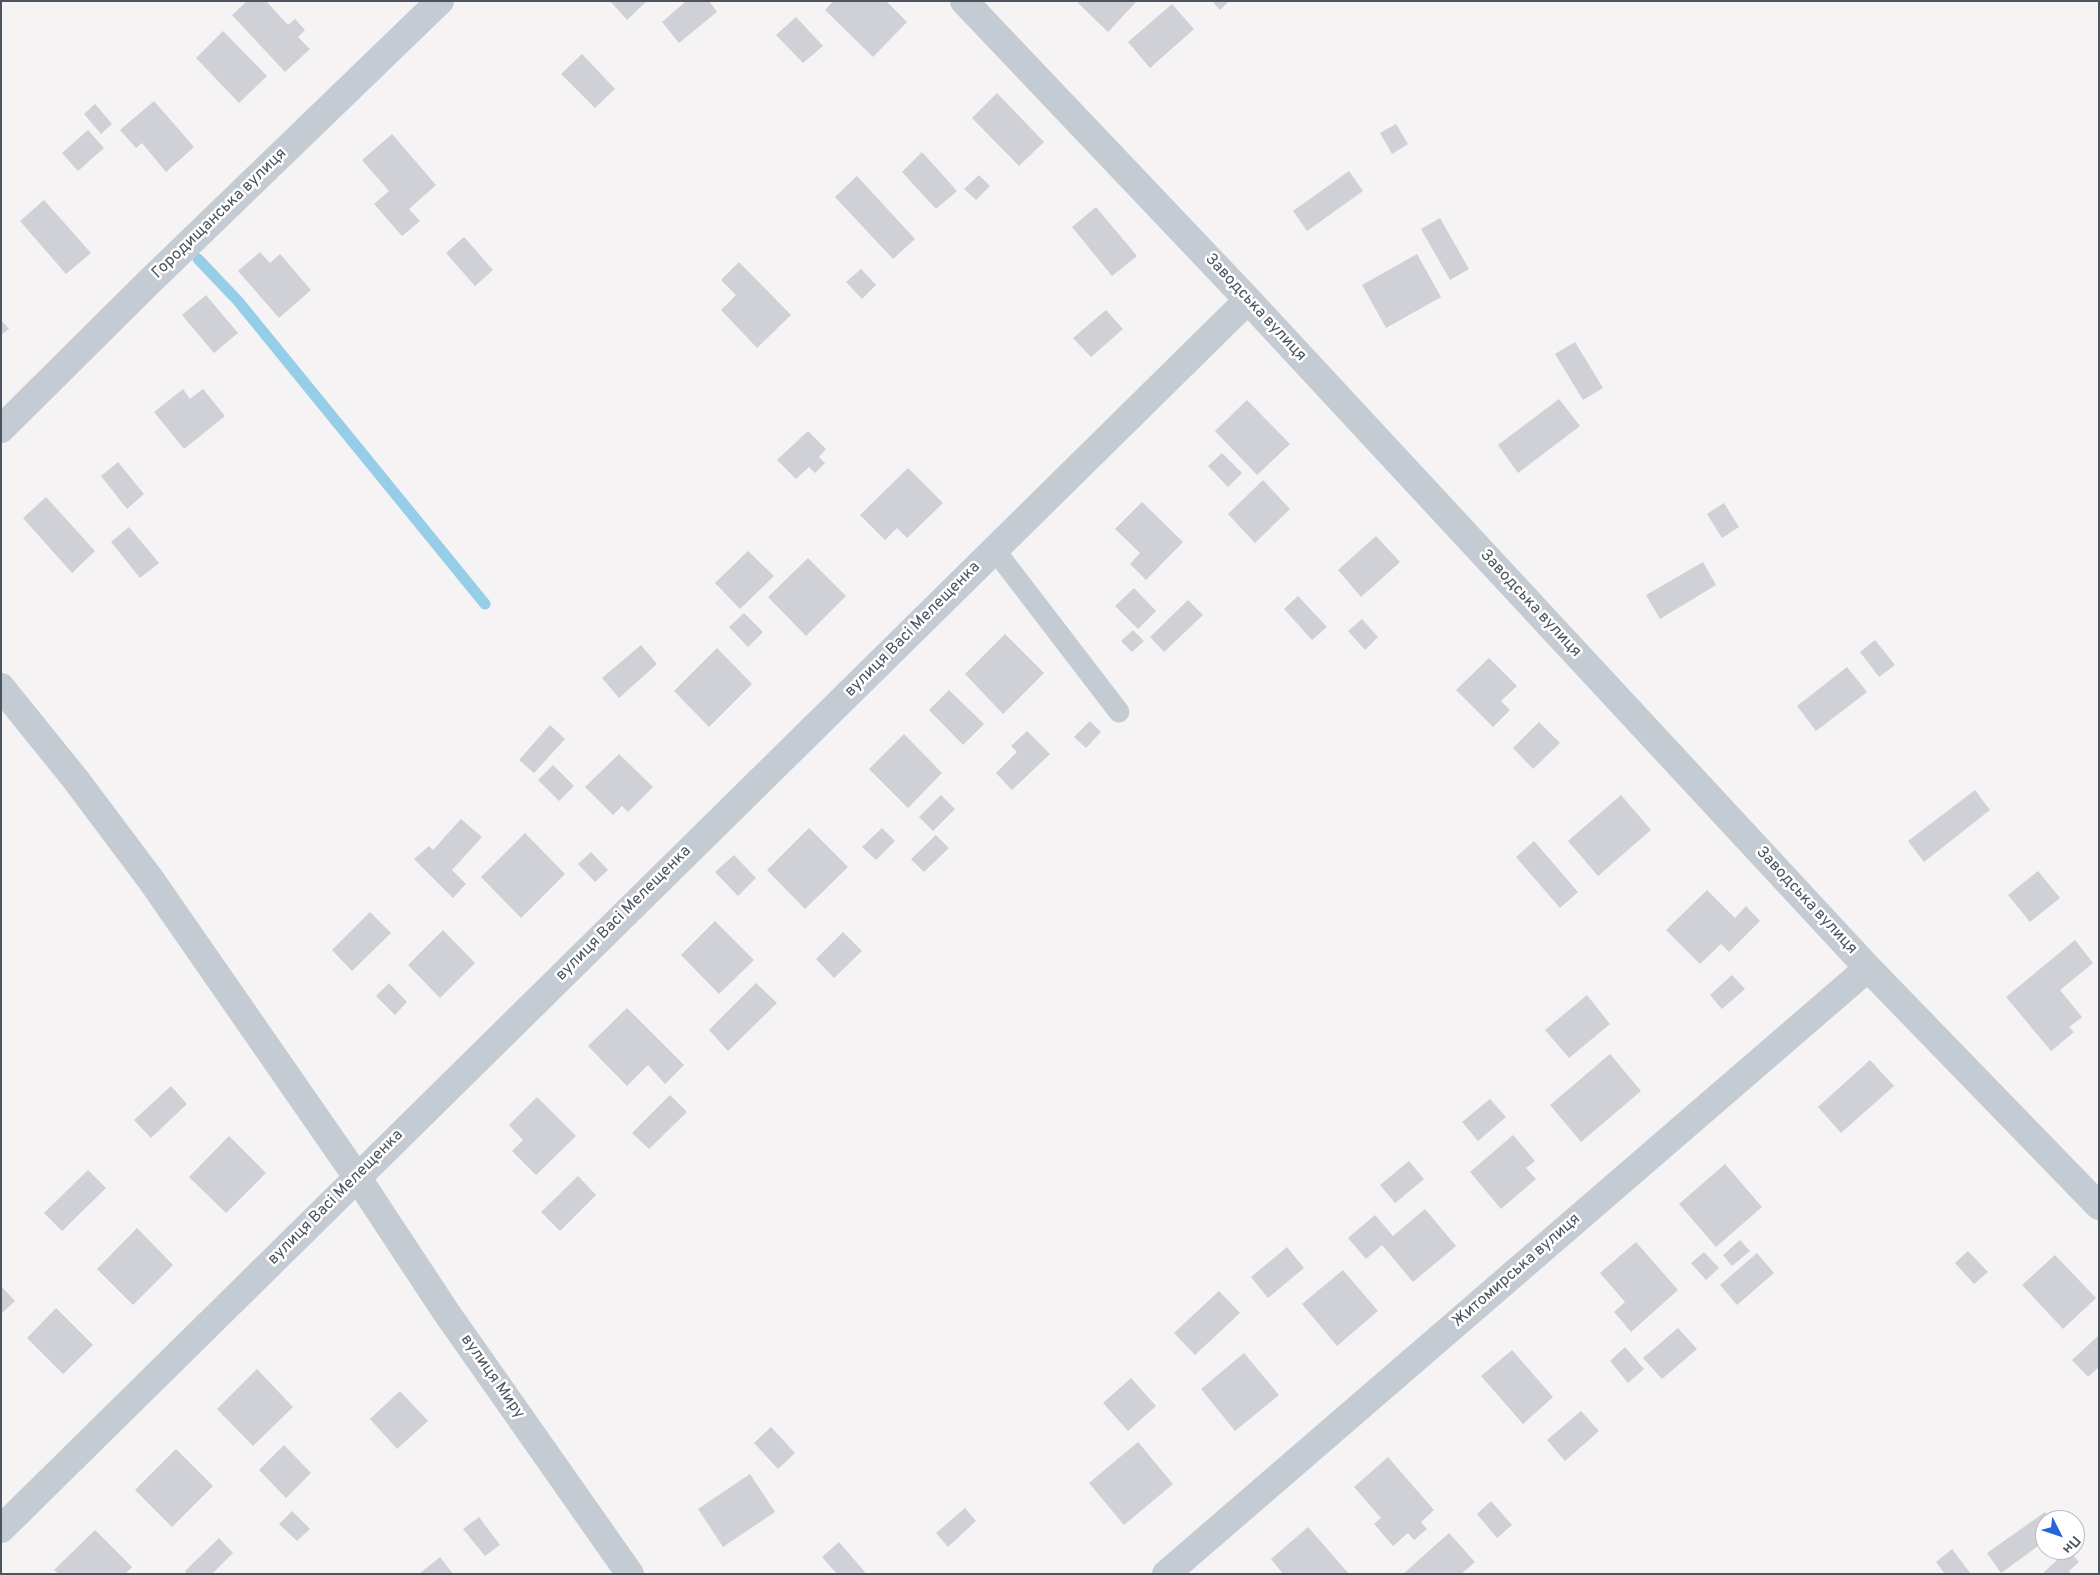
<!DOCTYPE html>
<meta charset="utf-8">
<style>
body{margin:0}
#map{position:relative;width:2100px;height:1575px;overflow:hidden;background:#f5f3f3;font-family:Overpass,sans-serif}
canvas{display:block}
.frame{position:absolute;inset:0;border:2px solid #4b545f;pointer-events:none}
.north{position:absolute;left:2035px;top:1510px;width:50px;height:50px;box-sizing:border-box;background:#fff;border:1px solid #b7bbbf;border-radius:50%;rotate:131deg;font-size:14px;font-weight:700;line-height:20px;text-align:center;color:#4b545f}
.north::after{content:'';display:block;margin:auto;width:18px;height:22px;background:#2863d9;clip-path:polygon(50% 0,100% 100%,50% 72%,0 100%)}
</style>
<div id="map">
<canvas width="2100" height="1575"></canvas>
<div class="frame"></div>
<div class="north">Пн</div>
</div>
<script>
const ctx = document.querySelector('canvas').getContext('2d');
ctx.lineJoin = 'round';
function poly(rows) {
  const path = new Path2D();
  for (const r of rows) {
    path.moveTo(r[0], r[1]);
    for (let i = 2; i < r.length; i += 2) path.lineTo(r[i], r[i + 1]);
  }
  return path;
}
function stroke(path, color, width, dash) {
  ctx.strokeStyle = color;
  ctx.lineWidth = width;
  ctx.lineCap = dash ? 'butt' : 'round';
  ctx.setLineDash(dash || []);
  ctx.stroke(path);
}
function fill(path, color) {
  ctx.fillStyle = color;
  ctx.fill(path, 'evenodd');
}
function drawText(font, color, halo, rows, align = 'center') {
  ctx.font = font + ' Overpass,sans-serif';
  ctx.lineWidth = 5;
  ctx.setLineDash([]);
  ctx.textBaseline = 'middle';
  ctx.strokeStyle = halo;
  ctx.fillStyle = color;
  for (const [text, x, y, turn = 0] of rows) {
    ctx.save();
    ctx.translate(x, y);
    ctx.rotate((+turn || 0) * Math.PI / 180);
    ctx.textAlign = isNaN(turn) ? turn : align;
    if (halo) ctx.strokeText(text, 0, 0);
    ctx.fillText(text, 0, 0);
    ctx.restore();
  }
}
stroke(poly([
 [198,259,238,301,485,604]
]), '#96cee7', 11);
fill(poly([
 [247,1,266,1,288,25,295,19,305,30,298,37,310,49,285,72,232,15],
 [610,1,647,1,627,20],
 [686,1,709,1,717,12,679,43,662,22],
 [833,1,886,1,907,22,873,57,825,10],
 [1076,1,1137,1,1108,32],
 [1212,1,1229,1,1220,10],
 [1172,4,1194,29,1150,68,1128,42],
 [796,17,823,46,803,63,776,35],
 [223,31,267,76,239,103,196,58],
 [582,54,615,89,595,108,561,74],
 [997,93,1044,142,1019,166,972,118],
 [154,101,194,147,166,172,142,143,136,148,120,130],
 [95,104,112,124,101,134,84,114],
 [1396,124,1408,144,1392,154,1380,133],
 [88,130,104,148,78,171,62,153],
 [392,134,436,185,409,209,420,221,402,236,374,204,389,191,362,160],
 [922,152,957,191,936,209,902,172],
 [1349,171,1363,191,1307,231,1293,211],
 [979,175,990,186,976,200,964,189],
 [857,176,915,239,893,259,835,197],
 [44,200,91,253,66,274,20,221],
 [1096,207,1137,256,1112,276,1072,227],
 [1440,218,1469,269,1450,280,1421,229],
 [464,237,493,270,475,286,446,253],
 [260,252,270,263,280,254,311,290,279,318,238,271],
 [1417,254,1441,297,1386,328,1362,285],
 [739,262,791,315,757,348,721,310,736,295,721,280],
 [861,269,876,285,862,299,846,282],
 [206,295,238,333,214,353,182,315],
 [1106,310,1123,329,1091,357,1073,338],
 [1,320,9,329,1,335],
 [1575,342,1603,388,1583,400,1555,354],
 [183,389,190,399,203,389,225,416,184,449,154,412],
 [1559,399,1580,426,1518,473,1498,445],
 [1247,400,1290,444,1257,475,1215,431],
 [808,431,826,449,819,457,825,463,815,473,809,467,796,479,777,460],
 [1222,453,1242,473,1228,487,1208,466],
 [118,462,144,494,127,509,101,476],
 [908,468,943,503,907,538,897,528,885,540,860,515],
 [1263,480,1290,509,1255,543,1228,514],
 [46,497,95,551,72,573,23,518],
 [1142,502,1183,542,1146,580,1130,564,1140,553,1115,529],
 [1724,503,1739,527,1722,538,1707,514],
 [129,527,159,563,140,578,111,542],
 [1376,536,1400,562,1361,597,1338,570],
 [748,551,774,576,740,609,715,583],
 [808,558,846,596,806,636,768,597],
 [1703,562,1716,585,1660,619,1646,595],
 [1134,588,1156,611,1138,629,1115,606],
 [1298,596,1327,627,1312,640,1284,609],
 [1188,600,1203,615,1164,652,1150,637],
 [744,613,763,632,748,647,729,627],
 [1362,619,1378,637,1365,650,1348,631],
 [1133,630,1144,641,1132,652,1121,641],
 [1005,634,1044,673,1003,714,965,674],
 [1875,640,1895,665,1879,677,1860,652],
 [641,645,657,664,619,698,602,678],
 [717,648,752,684,709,727,674,691],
 [1489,658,1517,686,1501,701,1510,710,1493,727,1456,690],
 [1847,667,1867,692,1816,731,1797,706],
 [949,690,984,724,963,745,929,710],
 [1090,721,1101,732,1086,748,1074,737],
 [1539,722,1560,743,1533,769,1513,748],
 [550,725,565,739,534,773,519,760],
 [1027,731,1050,754,1012,790,996,773,1017,752,1011,746],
 [904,734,942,773,908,808,869,769],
 [619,754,653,787,628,812,622,806,613,815,585,787],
 [553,765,574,786,559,801,538,780],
 [1975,790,1990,810,1924,862,1908,841],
 [941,795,955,809,933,831,919,817],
 [1621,795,1651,830,1598,876,1568,841],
 [461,819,482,837,452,870,466,884,453,898,414,859,429,846,433,850],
 [809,828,848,867,805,909,767,870],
 [882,828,895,841,876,860,862,847],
 [525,833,565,874,521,918,481,877],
 [936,835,949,848,924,872,911,859],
 [1534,841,1578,892,1560,908,1516,857],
 [591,852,608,870,595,882,578,864],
 [734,855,756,878,738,896,715,872],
 [2038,871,2060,898,2030,922,2008,895],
 [1707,890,1735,918,1746,906,1760,921,1729,952,1721,944,1700,964,1666,930],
 [370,912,391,933,352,971,332,950],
 [715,921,754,960,719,994,681,955],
 [443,930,475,963,440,998,408,965],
 [843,932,862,951,834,978,816,959],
 [2075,940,2093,963,2060,990,2082,1017,2069,1027,2074,1032,2051,1051,2006,997],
 [1732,975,1745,989,1722,1009,1710,995],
 [389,983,407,1002,395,1015,376,996],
 [756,983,777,1003,728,1051,709,1030],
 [1587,995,1610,1024,1569,1058,1545,1030],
 [627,1008,684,1065,665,1084,648,1065,627,1086,588,1046],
 [1610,1054,1641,1091,1581,1142,1550,1105],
 [1870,1060,1894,1086,1841,1133,1818,1107],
 [171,1086,187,1104,151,1138,134,1120],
 [670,1095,687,1112,649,1149,632,1133],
 [537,1097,576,1136,536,1175,512,1151,523,1140,509,1125],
 [1490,1099,1506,1117,1478,1141,1462,1122],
 [1513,1135,1535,1161,1526,1168,1536,1179,1501,1209,1470,1172],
 [229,1136,266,1173,226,1213,189,1177],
 [1409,1161,1424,1179,1395,1203,1380,1185],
 [1725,1164,1762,1207,1716,1247,1679,1204],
 [88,1170,106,1188,62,1231,44,1213],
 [578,1176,596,1195,560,1231,541,1212],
 [1425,1209,1456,1246,1413,1282,1382,1245,1366,1259,1348,1238,1375,1215,1393,1236],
 [137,1228,173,1265,133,1305,97,1269],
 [1740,1240,1750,1251,1732,1266,1723,1255],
 [1636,1242,1678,1290,1631,1332,1614,1312,1625,1302,1600,1273],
 [1287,1247,1304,1268,1268,1298,1251,1277],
 [1968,1251,1988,1272,1974,1284,1955,1263],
 [1704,1252,1719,1268,1706,1280,1691,1263],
 [1757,1253,1774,1273,1737,1305,1720,1285],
 [2055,1255,2096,1298,2063,1329,2022,1285],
 [1343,1270,1378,1311,1337,1346,1302,1304],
 [1,1286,15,1301,1,1314],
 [1219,1291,1240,1313,1195,1355,1174,1333],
 [56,1308,93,1345,63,1374,27,1338],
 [1678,1328,1697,1349,1662,1379,1643,1358],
 [2099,1335,2099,1367,2088,1377,2072,1360],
 [1625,1347,1644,1369,1628,1383,1610,1361],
 [1512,1350,1553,1397,1523,1424,1481,1376],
 [1244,1353,1279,1395,1235,1431,1201,1389],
 [257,1369,293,1407,253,1446,217,1409],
 [1131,1378,1156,1406,1128,1431,1103,1403],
 [400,1391,428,1421,397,1449,370,1419],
 [1581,1411,1599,1431,1565,1461,1547,1440],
 [771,1427,795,1453,778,1469,754,1443],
 [1138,1442,1173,1484,1124,1525,1089,1483],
 [284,1445,311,1473,286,1498,259,1470],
 [176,1449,213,1486,172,1527,135,1490],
 [1388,1457,1434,1510,1421,1522,1427,1529,1414,1540,1408,1533,1393,1546,1374,1524,1381,1518,1354,1487],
 [750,1474,775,1512,723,1547,698,1509],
 [1491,1501,1512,1525,1497,1538,1477,1514],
 [965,1508,976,1521,948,1547,936,1533],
 [292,1511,310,1529,297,1541,279,1524],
 [2045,1512,2050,1520,2045,1520,2045,1541,2001,1573,1987,1553],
 [479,1517,500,1545,485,1556,463,1529],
 [1308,1527,1349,1574,1283,1574,1271,1559],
 [95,1530,132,1567,125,1574,59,1574,54,1570],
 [1449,1533,1475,1562,1461,1574,1403,1574],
 [219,1538,233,1553,212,1574,187,1574,185,1571],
 [839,1542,865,1572,863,1574,837,1574,822,1557],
 [1952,1549,1971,1574,1945,1574,1936,1562],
 [2068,1550,2079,1562,2069,1571,2071,1574,2042,1574],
 [440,1557,453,1574,419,1574]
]), '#d0d1d6');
stroke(poly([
 [994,549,1119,712]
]), '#c5cbd3', 21);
stroke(poly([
 [964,1,1248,300,1868,968,2099,1206],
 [1,687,76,780,151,880,357,1177,446,1312,630,1574],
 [1,1529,1248,300],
 [1166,1574,1868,968]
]), '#c5cbd3', 28);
stroke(poly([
 [1,429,147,284,440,1]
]), '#c5cbd3', 28);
drawText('16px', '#4b545f', '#fff', [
 ["Городищанська вулиця",220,214,-44],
 ["Заводська вулиця",1255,308,47],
 ["Заводська вулиця",1530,604,47],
 ["вулиця Васі Мелещенка",913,630,-45],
 ["Заводська вулиця",1806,901,47],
 ["вулиця Васі Мелещенка",624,914,-45],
 ["вулиця Васі Мелещенка",336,1198,-45],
 ["Житомирська вулиця",1517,1271,-41],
 ["вулиця Миру",492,1377,55]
]);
</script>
